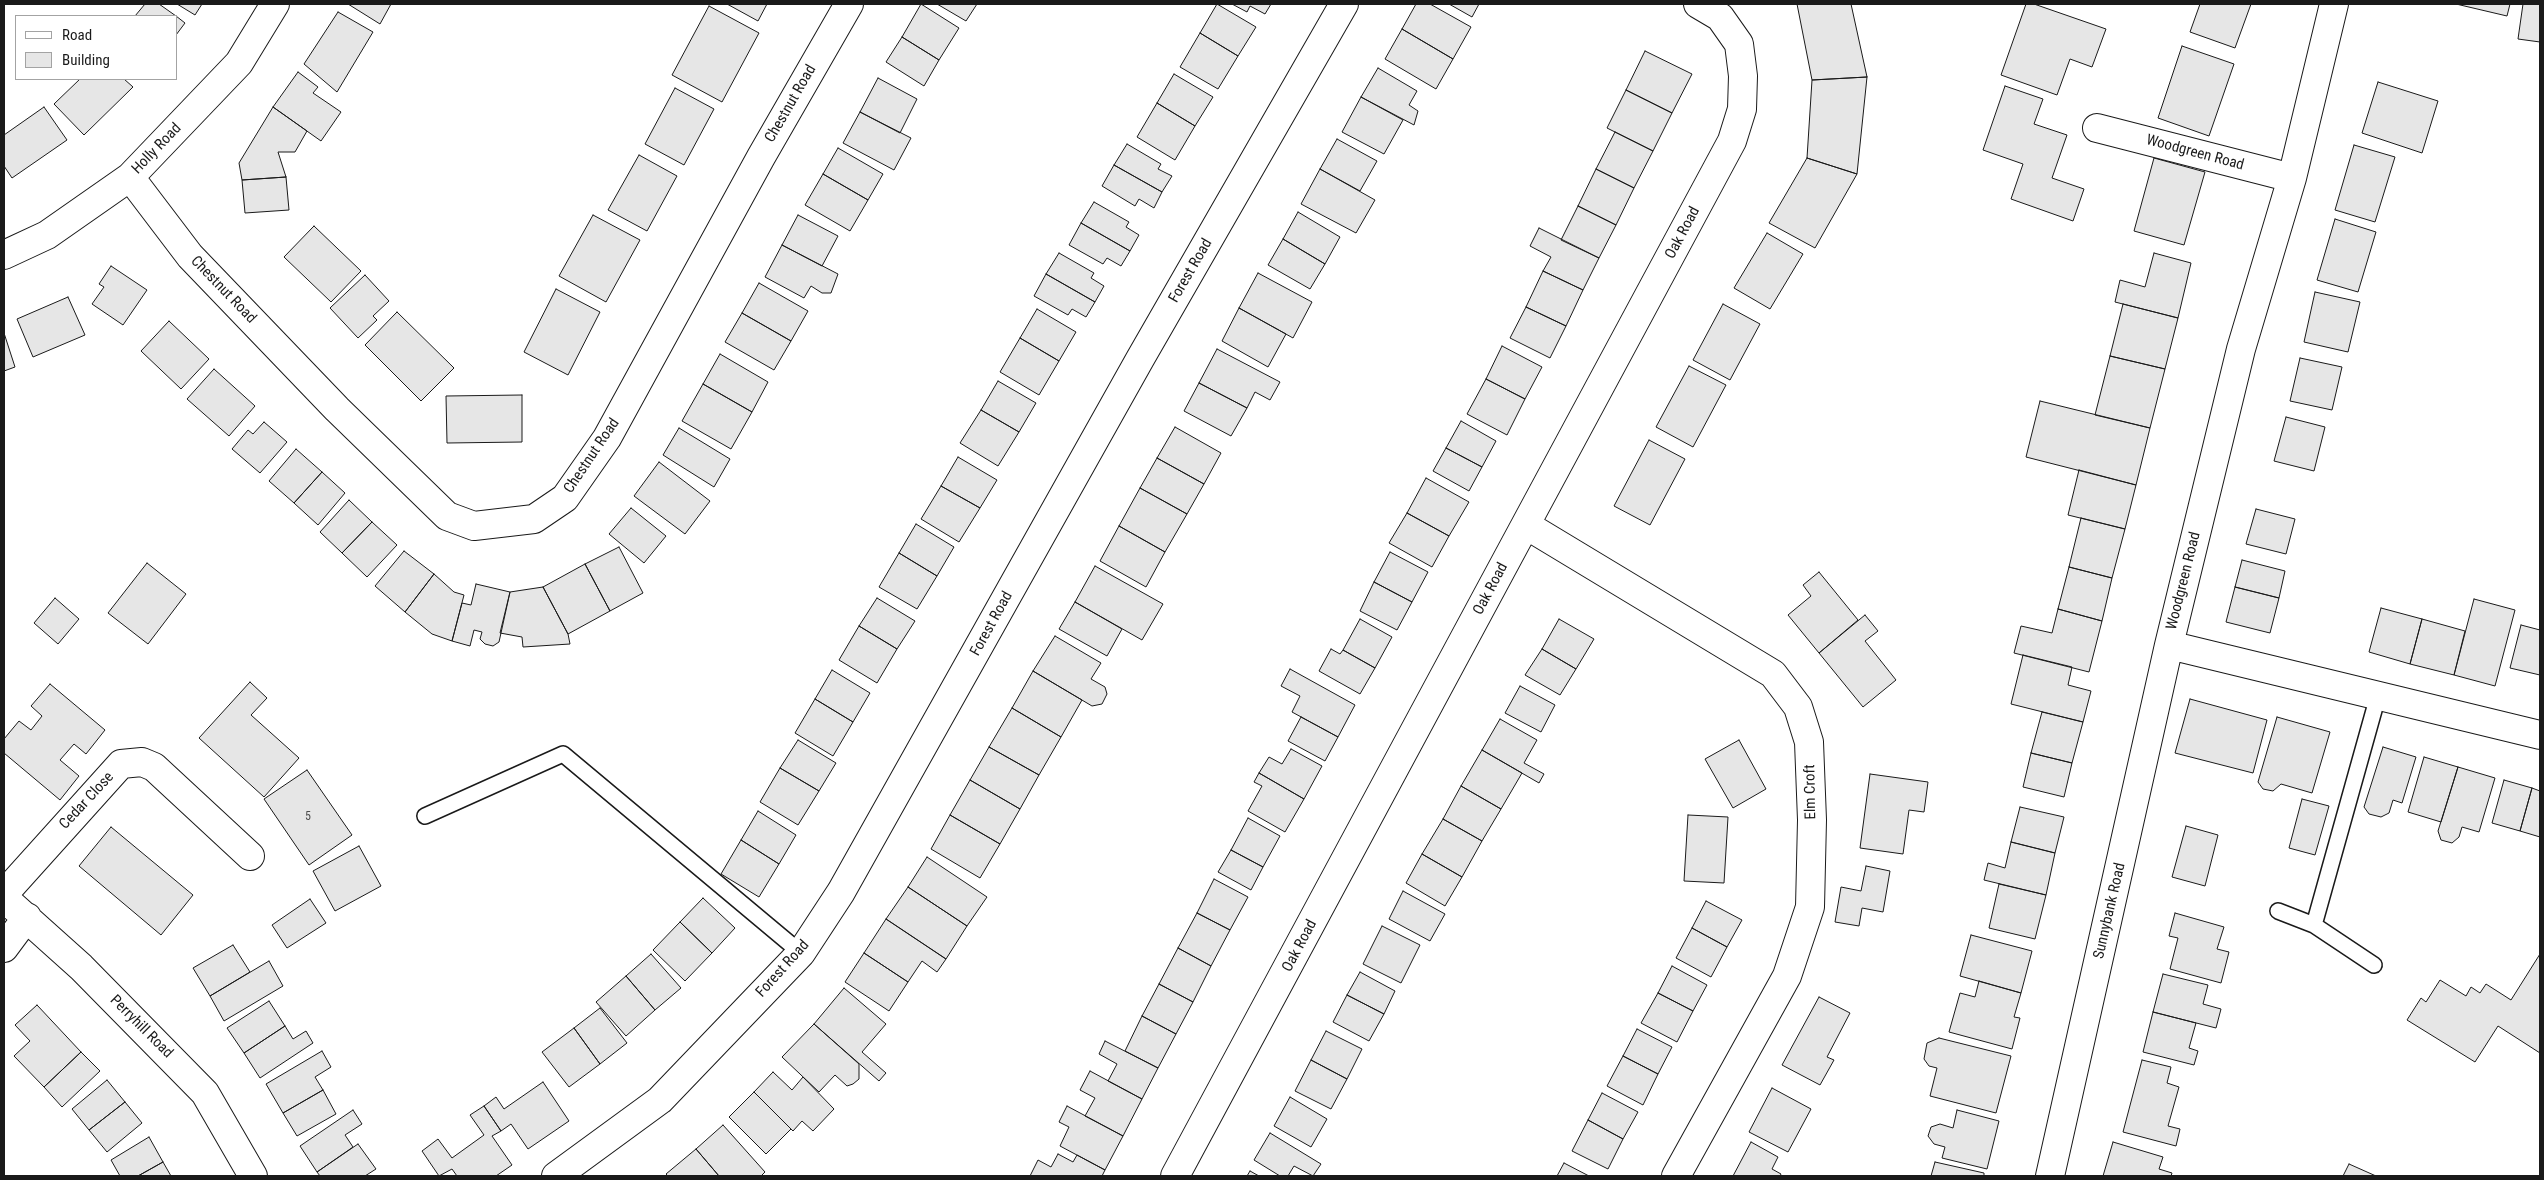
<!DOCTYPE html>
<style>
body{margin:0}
#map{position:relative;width:2544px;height:1180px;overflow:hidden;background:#fff;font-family:"Roboto Condensed",sans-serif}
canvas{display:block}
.frame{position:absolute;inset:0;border:5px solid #1a1a1a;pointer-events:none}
.legend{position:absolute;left:15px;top:15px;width:162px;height:65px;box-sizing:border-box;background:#fff;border:1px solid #a3a3a3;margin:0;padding:6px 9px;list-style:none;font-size:15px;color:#1a1a1a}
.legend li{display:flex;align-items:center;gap:10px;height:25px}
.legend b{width:25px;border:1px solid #a3a3a3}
</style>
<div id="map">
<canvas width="2544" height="1180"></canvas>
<div class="frame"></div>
<ul class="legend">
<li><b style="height:6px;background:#fff"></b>Road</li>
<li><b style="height:14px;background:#e6e6e6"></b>Building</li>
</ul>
</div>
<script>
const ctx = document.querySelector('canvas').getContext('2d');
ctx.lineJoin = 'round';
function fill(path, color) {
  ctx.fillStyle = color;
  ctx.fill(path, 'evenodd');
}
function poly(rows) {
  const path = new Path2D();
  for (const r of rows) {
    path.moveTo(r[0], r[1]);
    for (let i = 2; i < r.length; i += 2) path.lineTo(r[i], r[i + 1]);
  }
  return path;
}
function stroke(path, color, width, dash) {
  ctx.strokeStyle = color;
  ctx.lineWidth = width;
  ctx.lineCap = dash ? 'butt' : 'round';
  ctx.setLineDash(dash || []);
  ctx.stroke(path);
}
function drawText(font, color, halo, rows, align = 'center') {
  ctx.font = font + ' "Roboto Condensed",sans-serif';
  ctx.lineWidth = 4;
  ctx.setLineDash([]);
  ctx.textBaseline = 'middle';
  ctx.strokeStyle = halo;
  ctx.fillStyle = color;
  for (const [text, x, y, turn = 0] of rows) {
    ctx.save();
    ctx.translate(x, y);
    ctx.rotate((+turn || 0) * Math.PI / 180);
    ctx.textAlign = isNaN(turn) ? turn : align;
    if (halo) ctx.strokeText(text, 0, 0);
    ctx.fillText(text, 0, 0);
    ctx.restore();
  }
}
const building = poly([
 [145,4,159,4,176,16,135,16,145,4],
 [177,4,202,4,195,15,177,4],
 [348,4,391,4,380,24,348,4],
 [727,4,767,4,758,21,727,4],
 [921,4,959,28,939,60,902,37,921,4],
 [937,4,977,4,966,21,937,4],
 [1217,4,1256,27,1238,56,1200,33,1217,4],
 [1232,4,1271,4,1265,14,1250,6,1247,12,1232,4],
 [1416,4,1430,4,1471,27,1453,59,1402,29,1416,4],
 [1449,4,1479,4,1472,17,1449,4],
 [1797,4,1851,4,1867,77,1812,80,1797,4],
 [2026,4,2034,4,2106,29,2092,67,2070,59,2057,95,2001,75,2026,4],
 [2200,4,2251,4,2235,48,2190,32,2200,4],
 [2456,4,2510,4,2507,16,2456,4],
 [2523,4,2540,4,2540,42,2518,39,2523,4],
 [709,6,759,33,722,102,672,75,709,6],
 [338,12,373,32,337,92,304,64,338,12],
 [176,16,185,23,176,35,176,16],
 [1402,29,1453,59,1436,89,1385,59,1402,29],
 [1200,33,1238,56,1218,89,1180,67,1200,33],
 [902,37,939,60,924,86,886,62,902,37],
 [2182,46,2234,64,2209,136,2158,118,2182,46],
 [1645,51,1692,74,1672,113,1626,90,1645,51],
 [1378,68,1417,91,1409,105,1418,111,1414,125,1361,97,1378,68],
 [298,72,318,87,313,93,341,112,321,141,273,107,298,72],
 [1174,74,1213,97,1195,126,1157,103,1174,74],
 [1867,77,1857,174,1807,158,1812,80,1867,77],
 [878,78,917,99,900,133,860,112,878,78],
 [80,79,124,79,133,87,84,135,54,104,80,79],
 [2378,82,2438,101,2422,153,2362,133,2378,82],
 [2005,86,2043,99,2034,124,2067,135,2052,178,2084,189,2073,221,2011,199,2023,164,1983,150,2005,86],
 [675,88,714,109,684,165,645,144,675,88],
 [1626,90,1672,113,1653,151,1607,128,1626,90],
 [1361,97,1403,120,1384,154,1342,132,1361,97],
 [1157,103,1195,126,1175,160,1137,137,1157,103],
 [44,107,67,140,12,178,4,166,4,135,44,107],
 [273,107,307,131,295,152,278,152,286,177,242,180,239,163,273,107],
 [860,112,911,138,894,170,843,143,860,112],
 [1615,132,1653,151,1634,188,1596,169,1615,132],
 [1337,139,1377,161,1360,191,1320,169,1337,139],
 [1127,144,1161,164,1158,169,1172,176,1162,192,1114,165,1127,144],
 [2354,145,2395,157,2375,222,2335,210,2354,145],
 [838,148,883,174,868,200,823,174,838,148],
 [639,155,677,176,647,231,608,210,639,155],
 [1807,158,1857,174,1815,248,1769,223,1807,158],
 [2154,158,2205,172,2184,245,2134,231,2154,158],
 [1114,165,1162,192,1154,208,1139,199,1135,206,1102,186,1114,165],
 [1320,169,1375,200,1356,233,1301,204,1320,169],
 [1596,169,1634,188,1616,225,1578,206,1596,169],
 [823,174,868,200,850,231,805,205,823,174],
 [286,177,289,210,245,213,242,180,286,177],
 [1094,202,1129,222,1126,227,1139,235,1130,251,1081,223,1094,202],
 [1578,206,1616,225,1599,258,1561,240,1578,206],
 [1298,212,1340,237,1325,264,1283,239,1298,212],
 [593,215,640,240,606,302,559,276,593,215],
 [798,215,838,236,822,266,782,245,798,215],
 [2335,219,2376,232,2358,292,2317,280,2335,219],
 [1081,223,1130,251,1121,266,1107,258,1103,264,1069,245,1081,223],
 [314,226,361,271,331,302,284,257,314,226],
 [1539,228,1599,258,1583,290,1543,271,1551,257,1530,246,1539,228],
 [1767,233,1803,254,1770,309,1734,288,1767,233],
 [1283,239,1325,264,1310,289,1268,265,1283,239],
 [782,245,838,274,831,293,822,293,811,286,804,298,765,277,782,245],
 [1059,253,1094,273,1091,278,1104,286,1095,302,1046,274,1059,253],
 [2154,253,2191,263,2178,318,2115,302,2120,280,2145,287,2154,253],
 [111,266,147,290,123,325,92,304,104,287,99,284,111,266],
 [1543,271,1583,290,1566,326,1526,307,1543,271],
 [1258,273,1312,302,1293,338,1239,308,1258,273],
 [1046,274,1095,302,1086,317,1072,309,1068,315,1034,296,1046,274],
 [365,275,389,301,373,316,377,320,358,338,330,308,365,275],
 [759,283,808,311,791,341,742,313,759,283],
 [556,289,600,312,568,375,524,352,556,289],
 [2315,292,2360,302,2348,352,2304,342,2315,292],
 [68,297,85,335,33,357,17,319,68,297],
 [1723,304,1760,324,1730,380,1693,360,1723,304],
 [2123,304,2178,318,2165,369,2110,356,2123,304],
 [1526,307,1566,326,1550,358,1510,338,1526,307],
 [1239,308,1286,334,1268,367,1222,341,1239,308],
 [1037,309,1076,332,1059,361,1020,338,1037,309],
 [397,312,454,368,421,401,365,345,397,312],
 [742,313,791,341,774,370,725,342,742,313],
 [169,321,209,359,181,389,141,351,169,321],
 [4,333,15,367,4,371,4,333],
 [1020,338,1059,361,1039,395,1000,372,1020,338],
 [1502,346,1542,367,1525,399,1486,379,1502,346],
 [1217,349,1280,382,1270,400,1255,392,1247,408,1199,383,1217,349],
 [720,354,768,382,752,412,703,384,720,354],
 [2110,356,2165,369,2150,428,2095,415,2110,356],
 [2300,358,2342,367,2332,410,2290,401,2300,358],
 [1689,366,1726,385,1693,447,1656,427,1689,366],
 [214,369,255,406,229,436,187,399,214,369],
 [1486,379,1525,399,1507,435,1467,414,1486,379],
 [998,381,1036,403,1019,432,981,410,998,381],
 [1199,383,1247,408,1231,436,1184,411,1199,383],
 [703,384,752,412,731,449,682,421,703,384],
 [522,395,522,442,447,443,446,396,522,395],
 [2040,401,2150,428,2136,485,2026,457,2040,401],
 [981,410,1019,432,998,466,960,443,981,410],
 [2286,417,2325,427,2314,471,2274,461,2286,417],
 [1461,421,1496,441,1482,467,1446,448,1461,421],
 [264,422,287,442,260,473,232,449,248,430,253,434,264,422],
 [1175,427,1221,453,1204,484,1157,458,1175,427],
 [679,428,730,459,714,487,663,455,679,428],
 [1649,440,1685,459,1650,525,1614,506,1649,440],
 [1446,448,1482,467,1469,491,1433,471,1446,448],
 [296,449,322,472,294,503,269,481,296,449],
 [958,457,997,480,980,508,941,486,958,457],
 [1157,458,1204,484,1187,514,1140,488,1157,458],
 [659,462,710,501,685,534,634,496,659,462],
 [2079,470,2136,485,2125,529,2068,515,2079,470],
 [322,472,345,493,318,525,294,503,322,472],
 [1426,478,1469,502,1449,536,1407,513,1426,478],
 [941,486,980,508,959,542,921,519,941,486],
 [1140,488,1187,514,1165,552,1119,526,1140,488],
 [349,500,372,522,342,553,320,532,349,500],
 [631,508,666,536,644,563,609,534,631,508],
 [2256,509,2295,519,2286,554,2246,544,2256,509],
 [1407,513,1449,536,1432,567,1389,543,1407,513],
 [2081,518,2125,529,2112,578,2069,567,2081,518],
 [372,522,397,545,367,577,342,553,372,522],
 [916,524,954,547,937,576,899,553,916,524],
 [1119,526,1165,552,1146,587,1100,561,1119,526],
 [619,547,643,593,610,611,585,564,619,547],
 [404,551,434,574,405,612,375,586,404,551],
 [1390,552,1428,572,1412,602,1374,582,1390,552],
 [899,553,937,576,917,609,879,587,899,553],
 [2242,560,2285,571,2279,598,2235,587,2242,560],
 [147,563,186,594,148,644,108,613,147,563],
 [585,564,610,611,568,634,543,587,585,564],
 [1095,566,1163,604,1142,640,1075,602,1095,566],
 [2069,567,2112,578,2102,621,2058,609,2069,567],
 [1819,572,1858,620,1819,653,1788,615,1811,596,1803,585,1819,572],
 [434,574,454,592,464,595,452,641,432,634,405,612,434,574],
 [1374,582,1412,602,1397,630,1360,611,1374,582],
 [476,584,510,592,499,642,493,646,485,644,480,639,482,632,474,630,470,646,452,641,462,603,471,605,476,584],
 [543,587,568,634,570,644,523,647,522,637,500,633,510,592,543,587],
 [2235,587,2279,598,2270,633,2226,622,2235,587],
 [55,598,79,619,58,644,34,623,55,598],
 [877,598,915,621,897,649,859,626,877,598],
 [2474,599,2515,610,2495,686,2454,675,2474,599],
 [1075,602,1122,629,1107,656,1059,629,1075,602],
 [2381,608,2422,619,2410,664,2369,652,2381,608],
 [2058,609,2102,621,2089,672,2014,653,2021,626,2052,633,2058,609],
 [1865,615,1878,631,1865,641,1896,680,1863,707,1819,653,1865,615],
 [1360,619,1392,637,1375,668,1343,650,1360,619],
 [1559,619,1594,639,1576,669,1542,649,1559,619],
 [2422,619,2465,631,2454,675,2410,664,2422,619],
 [2521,625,2540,630,2540,675,2510,668,2521,625],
 [859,626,897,649,877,683,839,660,859,626],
 [1055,636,1101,663,1091,679,1105,687,1107,694,1102,704,1092,706,1033,671,1055,636],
 [1331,649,1340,654,1343,650,1375,668,1360,694,1319,671,1331,649],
 [1542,649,1576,669,1560,695,1525,675,1542,649],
 [2023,655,2072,667,2068,685,2091,691,2083,722,2011,704,2023,655],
 [1290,669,1355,705,1338,737,1292,712,1300,696,1281,686,1290,669],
 [832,670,870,693,853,722,815,699,832,670],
 [1033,671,1082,700,1061,737,1012,708,1033,671],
 [250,682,267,698,251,715,299,758,264,797,199,738,250,682],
 [50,684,105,730,86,754,74,744,60,760,79,776,60,800,4,753,4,739,19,721,31,730,42,716,31,706,50,684],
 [1520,686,1555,705,1541,732,1505,713,1520,686],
 [815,699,853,722,833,756,795,733,815,699],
 [2190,699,2267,720,2253,773,2175,753,2190,699],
 [1012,708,1061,737,1039,775,989,747,1012,708],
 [2042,712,2083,722,2072,763,2031,753,2042,712],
 [1301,717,1338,737,1325,761,1288,741,1301,717],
 [2277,717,2330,732,2312,793,2281,784,2273,791,2263,789,2258,782,2277,717],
 [1500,719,1537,740,1524,763,1544,774,1539,783,1482,750,1500,719],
 [798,740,836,763,819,791,780,768,798,740],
 [1739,740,1766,789,1733,808,1705,759,1739,740],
 [989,747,1039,775,1020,809,970,780,989,747],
 [2383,747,2416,757,2402,803,2393,800,2389,813,2381,817,2369,814,2364,807,2383,747],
 [1291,749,1322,766,1304,799,1259,773,1269,757,1282,764,1291,749],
 [1482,750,1522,773,1501,809,1461,786,1482,750],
 [2031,753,2072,763,2064,797,2023,787,2031,753],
 [2424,757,2458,767,2441,822,2408,812,2424,757],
 [2458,767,2495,778,2479,832,2462,827,2459,837,2452,843,2441,840,2438,831,2458,767],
 [780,768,819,791,798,825,760,802,780,768],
 [307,770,352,835,309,865,264,799,307,770],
 [1259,773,1304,799,1285,832,1248,811,1262,786,1254,782,1259,773],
 [1870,774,1928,782,1924,812,1909,810,1903,854,1860,848,1870,774],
 [970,780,1020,809,1000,844,950,815,970,780],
 [2504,780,2532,788,2520,831,2492,823,2504,780],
 [1461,786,1501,809,1482,841,1443,819,1461,786],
 [2532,788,2540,791,2540,837,2520,831,2532,788],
 [2302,799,2329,806,2315,855,2289,848,2302,799],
 [2020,807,2064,817,2055,853,2011,842,2020,807],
 [758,811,796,835,779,864,741,840,758,811],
 [950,815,1000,844,980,878,931,849,950,815],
 [1688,815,1728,817,1724,883,1684,881,1688,815],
 [1248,818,1280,836,1263,867,1231,850,1248,818],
 [1443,819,1482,841,1462,877,1422,854,1443,819],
 [2186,826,2218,835,2205,886,2172,877,2186,826],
 [111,827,193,895,161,935,79,866,111,827],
 [741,840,779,864,759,897,721,874,741,840],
 [2011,842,2055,853,2046,895,1984,880,1988,863,2005,868,2011,842],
 [359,846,381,886,335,911,313,871,359,846],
 [1231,850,1263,867,1251,890,1218,872,1231,850],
 [1422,854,1462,877,1445,906,1406,883,1422,854],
 [927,857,987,897,967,926,908,887,927,857],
 [1866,866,1890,871,1883,912,1862,908,1859,926,1835,922,1841,887,1861,891,1866,866],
 [1214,879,1248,897,1230,930,1197,913,1214,879],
 [1999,884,2046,895,2035,939,1989,928,1999,884],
 [908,887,967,926,946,959,886,919,908,887],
 [1403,891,1445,914,1430,941,1389,919,1403,891],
 [703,898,735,928,712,953,680,922,703,898],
 [310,899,326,923,287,948,272,925,310,899],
 [1706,901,1742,920,1727,947,1692,928,1706,901],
 [1197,913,1230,930,1211,966,1178,948,1197,913],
 [2175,913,2224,927,2217,949,2229,952,2221,983,2170,969,2178,938,2169,936,2175,913],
 [886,919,946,959,937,972,922,961,908,982,864,953,886,919],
 [680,922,712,953,685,981,653,950,680,922],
 [1382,926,1420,945,1401,983,1363,964,1382,926],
 [1692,928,1727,947,1711,977,1676,958,1692,928],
 [1971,935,2032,951,2021,993,1960,976,1971,935],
 [233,945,250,972,210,996,193,968,233,945],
 [1178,948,1211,966,1193,1002,1159,984,1178,948],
 [864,953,908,982,889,1011,845,982,864,953],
 [651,954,681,988,655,1010,626,976,651,954],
 [2540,954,2540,1053,2498,1026,2475,1062,2407,1020,2421,998,2426,1002,2440,980,2466,996,2471,987,2480,993,2486,984,2511,1000,2540,954],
 [269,961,283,986,224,1021,210,996,269,961],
 [1672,966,1707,985,1693,1011,1658,993,1672,966],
 [1360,972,1395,991,1384,1014,1347,995,1360,972],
 [2163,974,2208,985,2203,1004,2221,1009,2216,1028,2153,1012,2163,974],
 [626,976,655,1010,626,1036,596,1002,626,976],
 [1979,981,2021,993,2014,1017,2020,1018,2012,1049,1949,1032,1960,993,1975,997,1979,981],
 [1159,984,1193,1002,1176,1034,1142,1016,1159,984],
 [844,988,886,1024,862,1052,886,1073,879,1081,814,1024,844,988],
 [1658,993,1693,1011,1677,1042,1641,1023,1658,993],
 [1347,995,1384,1014,1369,1041,1333,1022,1347,995],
 [1819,997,1850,1013,1827,1057,1834,1060,1820,1085,1782,1065,1819,997],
 [269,1001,285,1026,244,1053,227,1028,269,1001],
 [37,1005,81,1052,44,1087,14,1056,30,1041,15,1025,37,1005],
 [600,1008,627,1043,600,1064,574,1028,600,1008],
 [2153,1012,2196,1023,2189,1048,2198,1051,2194,1065,2143,1052,2153,1012],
 [1142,1016,1176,1034,1158,1068,1125,1051,1142,1016],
 [814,1024,859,1064,859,1079,853,1084,847,1086,835,1075,819,1092,782,1057,814,1024],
 [285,1026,293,1039,306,1031,313,1043,260,1078,244,1053,285,1026],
 [574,1028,600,1064,569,1087,542,1052,574,1028],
 [1637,1029,1672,1047,1658,1074,1623,1056,1637,1029],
 [1326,1031,1362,1049,1347,1079,1311,1060,1326,1031],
 [1939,1038,2011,1056,1996,1113,1930,1096,1937,1068,1929,1066,1924,1059,1927,1043,1939,1038],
 [1105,1041,1158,1068,1142,1099,1108,1081,1117,1064,1099,1054,1105,1041],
 [322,1051,331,1067,315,1077,323,1090,283,1113,266,1084,322,1051],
 [81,1052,100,1071,62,1107,44,1087,81,1052],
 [1623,1056,1658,1074,1643,1105,1607,1086,1623,1056],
 [1311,1060,1347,1079,1331,1109,1295,1091,1311,1060],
 [2142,1060,2171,1067,2167,1083,2179,1087,2168,1126,2180,1129,2176,1146,2123,1132,2142,1060],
 [1090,1071,1142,1099,1123,1136,1085,1116,1095,1098,1080,1090,1090,1071],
 [773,1072,792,1090,803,1077,834,1109,813,1131,802,1121,793,1131,754,1092,773,1072],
 [107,1080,125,1102,89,1130,72,1109,107,1080],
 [543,1082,569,1121,528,1149,511,1124,501,1131,484,1106,496,1097,504,1109,543,1082],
 [1772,1088,1811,1109,1788,1152,1749,1132,1772,1088],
 [323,1090,336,1114,297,1136,283,1113,323,1090],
 [754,1092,791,1129,766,1154,729,1117,754,1092],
 [1602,1093,1638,1112,1623,1139,1588,1120,1602,1093],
 [1290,1097,1327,1119,1311,1147,1274,1126,1290,1097],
 [125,1102,142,1123,107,1152,89,1130,125,1102],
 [484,1106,501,1131,492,1136,512,1165,496,1176,457,1176,452,1169,439,1176,422,1151,438,1139,452,1158,484,1135,470,1115,484,1106],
 [1067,1106,1123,1136,1105,1170,1060,1146,1069,1127,1059,1122,1067,1106],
 [353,1110,362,1124,345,1135,353,1147,317,1172,300,1146,353,1110],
 [1957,1110,1999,1121,1987,1169,1942,1158,1945,1147,1934,1144,1928,1136,1931,1127,1940,1124,1953,1128,1957,1110],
 [1588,1120,1623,1139,1608,1169,1572,1151,1588,1120],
 [723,1125,765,1172,761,1176,719,1176,696,1149,723,1125],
 [1270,1133,1321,1164,1313,1176,1294,1166,1288,1176,1280,1176,1254,1160,1270,1133],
 [149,1137,163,1162,138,1176,120,1176,111,1160,149,1137],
 [1751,1142,1778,1157,1772,1169,1781,1174,1780,1176,1733,1176,1751,1142],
 [2113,1142,2163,1157,2159,1169,2172,1173,2171,1176,2103,1176,2113,1142],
 [358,1144,376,1169,365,1176,320,1176,317,1172,358,1144],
 [696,1149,719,1176,668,1176,666,1174,696,1149],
 [1058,1154,1073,1162,1077,1155,1105,1170,1102,1176,1030,1176,1038,1160,1051,1167,1058,1154],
 [163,1162,171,1176,138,1176,163,1162],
 [1935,1162,1984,1173,1984,1176,1931,1176,1935,1162],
 [1564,1163,1589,1176,1557,1176,1564,1163],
 [2349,1164,2376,1176,2343,1176,2349,1164],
 [1250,1171,1259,1176,1247,1176,1250,1171]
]);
fill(building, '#e6e6e6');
stroke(building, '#1a1a1a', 1);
const service = poly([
 [425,816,563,754,801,953],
 [2278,911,2314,925],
 [2374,965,2314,925,2378,696]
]);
const minor = poly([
 [2097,128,2292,178],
 [130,177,190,256,337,409,447,516,474,526,534,519,565,498,607,438,761,157,849,4],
 [4,255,47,235,130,177,239,63,275,4],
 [1526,525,1773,674,1798,707,1809,742,1812,820,1810,907,1787,976,1676,1176],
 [2169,645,2540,735],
 [4,894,121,764,142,762,154,767,250,856],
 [556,1176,660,1100,801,953,841,892,1140,359,1344,4],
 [1175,1176,1732,141,1742,109,1743,76,1739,44,1720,17,1698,4],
 [2050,1176,2169,645,2241,349,2292,178,2334,4]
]);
const tertiary = poly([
 [4,898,81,967,205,1093,253,1176],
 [4,948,27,917]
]);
stroke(service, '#1a1a1a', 18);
stroke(minor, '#1a1a1a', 30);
stroke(tertiary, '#1a1a1a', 30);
stroke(service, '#fff', 15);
stroke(minor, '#fff', 28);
stroke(tertiary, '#fff', 28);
drawText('12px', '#4d4d4d', null, [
 ["5",308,817]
]);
drawText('15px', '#1a1a1a', '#fff', [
 ["Chestnut Road",791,104,-60],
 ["Holly Road",157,149,-46],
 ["Woodgreen Road",2195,153,15],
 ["Oak Road",1683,233,-62],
 ["Forest Road",1191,271,-60],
 ["Chestnut Road",223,290,46],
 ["Chestnut Road",592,456,-56],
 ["Woodgreen Road",2184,581,-76],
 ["Oak Road",1491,589,-62],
 ["Forest Road",992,624,-61],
 ["Elm Croft",1811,792,-91],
 ["Cedar Close",87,801,-47],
 ["Sunnybank Road",2110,911,-77],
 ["Oak Road",1300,946,-62],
 ["Forest Road",783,969,-48],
 ["Perryhill Road",141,1027,45]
]);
</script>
